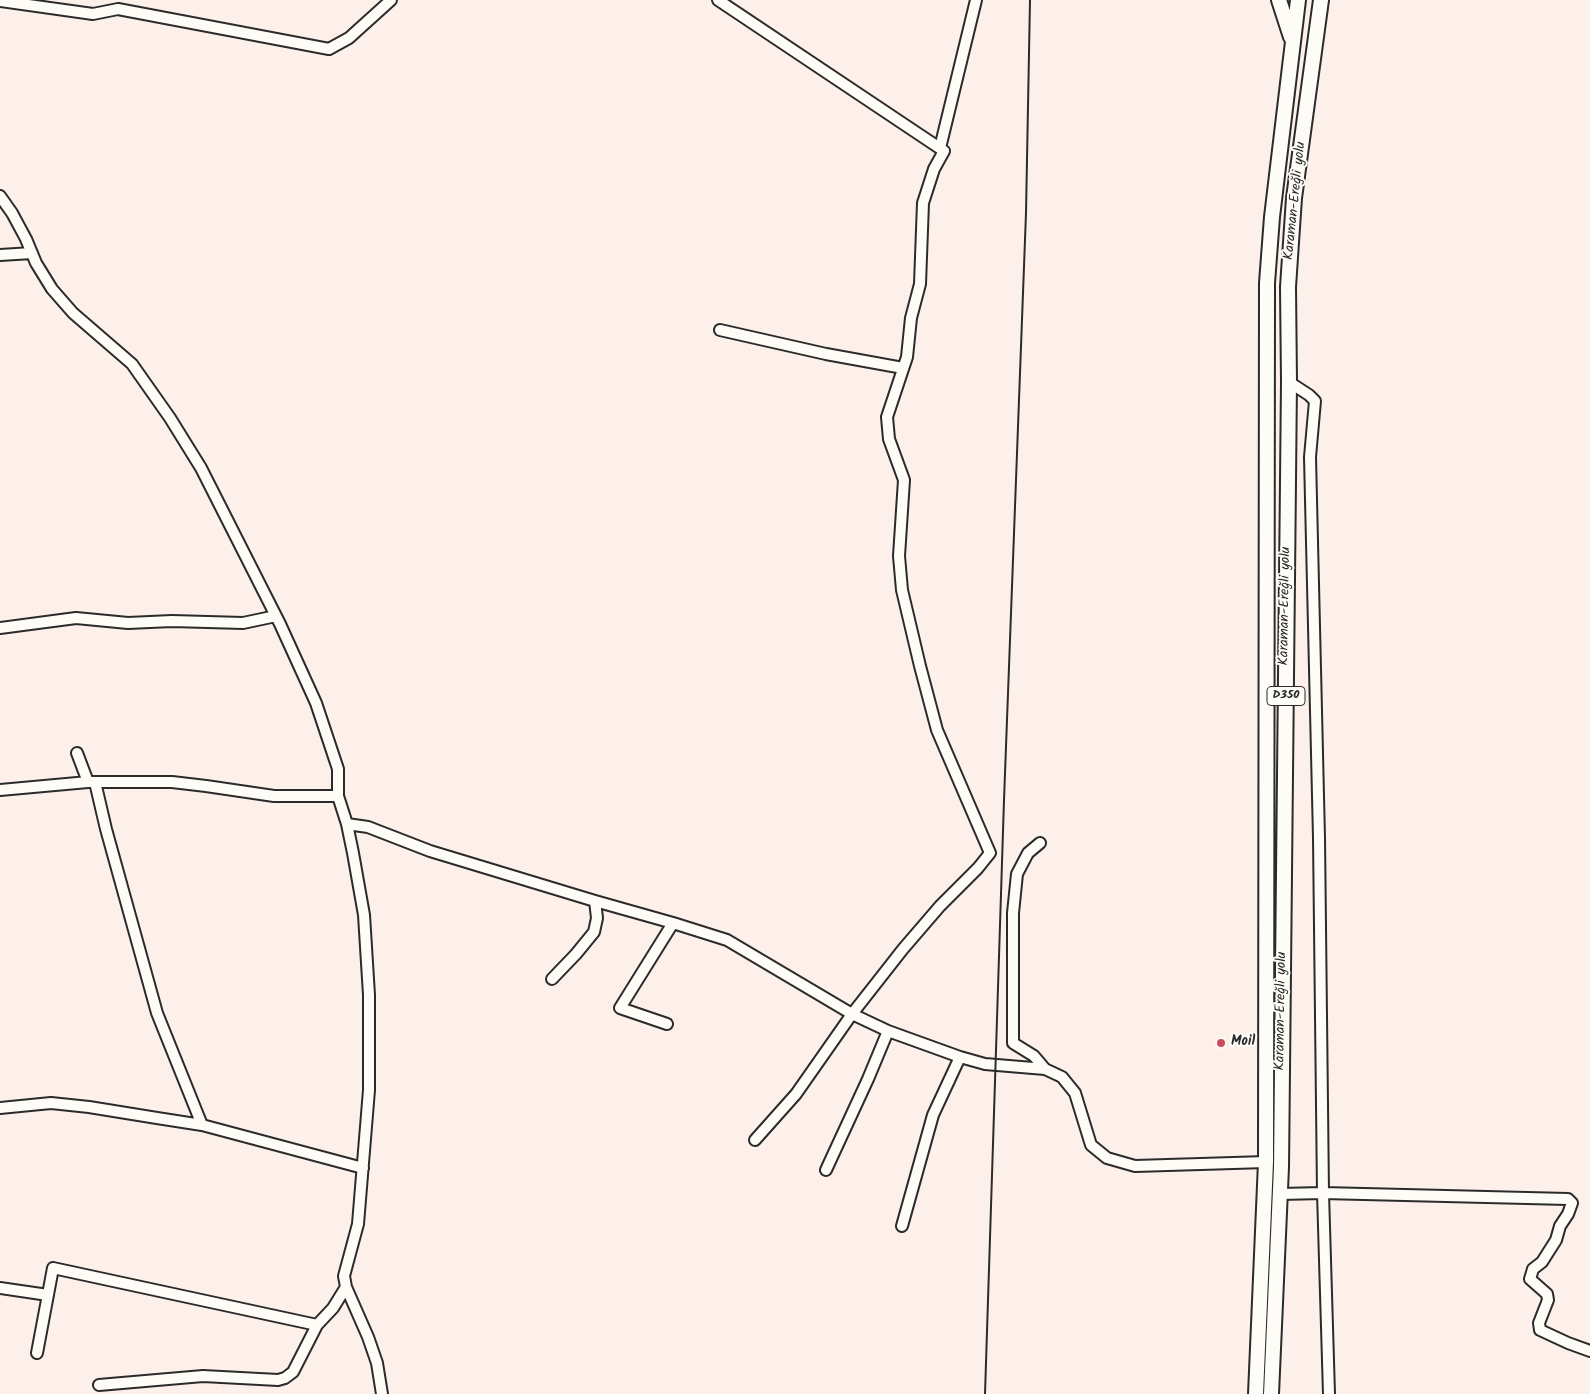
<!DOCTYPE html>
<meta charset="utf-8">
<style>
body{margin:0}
canvas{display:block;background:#fdf0ea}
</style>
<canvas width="1590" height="1394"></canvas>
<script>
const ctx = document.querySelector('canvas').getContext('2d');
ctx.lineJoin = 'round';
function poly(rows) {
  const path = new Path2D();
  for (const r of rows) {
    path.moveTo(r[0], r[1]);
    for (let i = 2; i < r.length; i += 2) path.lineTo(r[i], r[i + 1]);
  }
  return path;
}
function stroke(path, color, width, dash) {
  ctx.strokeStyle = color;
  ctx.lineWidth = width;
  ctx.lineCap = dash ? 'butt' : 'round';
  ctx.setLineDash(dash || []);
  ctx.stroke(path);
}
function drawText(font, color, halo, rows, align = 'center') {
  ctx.font = font + ' Kalam,sans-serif';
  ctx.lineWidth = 4;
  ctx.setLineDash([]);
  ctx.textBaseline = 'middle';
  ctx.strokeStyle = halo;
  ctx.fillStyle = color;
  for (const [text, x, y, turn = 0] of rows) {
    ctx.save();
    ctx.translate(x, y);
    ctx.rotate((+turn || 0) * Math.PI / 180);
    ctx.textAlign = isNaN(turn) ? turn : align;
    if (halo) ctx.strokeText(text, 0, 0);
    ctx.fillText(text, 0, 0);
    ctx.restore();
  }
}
const minor = poly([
 [718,0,944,151,934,169,923,203,920,284,911,318,907,357,887,417,889,439,904,480,899,556,902,590,920,666,937,730,990,853,978,868,940,906,903,949,852,1014,796,1094,755,1140],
 [0,1,93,14,118,9,329,49,349,38,391,0],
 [940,148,976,0],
 [0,196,12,213,26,239,36,263,52,289,73,313,132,364,170,418,201,468,280,624,316,703,338,769,338,796,347,824,353,853,364,915,369,995,369,1090,358,1224,344,1276,346,1287,368,1337,377,1363,382,1394],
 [0,255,32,253],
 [720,330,826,354,903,368],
 [1289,382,1309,395,1315,401,1310,457,1319,838,1323,1193,1329,1394],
 [0,628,76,618,128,623,172,621,243,623,276,616],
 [77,753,88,782],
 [95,782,106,829,157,1013,202,1125],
 [0,790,88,782,172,782,206,786,274,796,338,796],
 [347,824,368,827,430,851,595,901,673,923,727,940,852,1014,888,1031,960,1057,985,1064,1045,1069,1062,1077,1075,1093,1091,1145,1107,1158,1135,1166,1266,1162],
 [1040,843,1028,853,1017,874,1013,913,1013,1043,1034,1056,1045,1069],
 [552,979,576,954,594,932,597,918,595,901],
 [667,1024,620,1008,673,923],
 [0,1108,51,1103,89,1107,157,1118,202,1125,363,1168],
 [826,1170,868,1079,888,1031],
 [1280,1194,1323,1193,1568,1199,1572,1203,1568,1214,1560,1226,1556,1240,1542,1262,1533,1269,1530,1279,1547,1294,1548,1300,1539,1323,1540,1330,1568,1343,1590,1351],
 [902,1226,933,1115,960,1057],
 [0,1288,48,1295],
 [37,1353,53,1268,317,1325],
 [99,1385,203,1376,278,1380,285,1378,293,1372,317,1325,333,1308,346,1287]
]);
const highway = poly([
 [1279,0,1291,37],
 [1256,1394,1266,1162,1267,283,1272,217,1298,0],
 [1271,1394,1281,1167,1289,382,1288,287,1294,198,1321,0]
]);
stroke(minor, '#2b2b2b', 14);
stroke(highway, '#2b2b2b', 18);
stroke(minor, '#fdfcf7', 10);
stroke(highway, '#fdfcf7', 14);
stroke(poly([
 [985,1394,1004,800,1026,213,1030,0]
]), '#2b2b2b', 2);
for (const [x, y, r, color] of [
 [1221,1043,5,"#d1495b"]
]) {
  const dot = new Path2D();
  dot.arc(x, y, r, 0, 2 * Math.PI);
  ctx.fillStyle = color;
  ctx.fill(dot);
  stroke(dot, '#fdfcf7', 2);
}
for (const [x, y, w] of [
 [1286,696,38]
]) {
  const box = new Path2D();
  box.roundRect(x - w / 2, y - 9.5, w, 19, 4);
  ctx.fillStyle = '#fdfcf7';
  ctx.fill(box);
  stroke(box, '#2b2b2b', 1);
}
drawText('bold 12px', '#2b2b2b', null, [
 ["D350",1286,696]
]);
drawText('14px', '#2b2b2b', '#fdfcf7', [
 ["Karaman-Ereğli yolu",1296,201,-84],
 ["Karaman-Ereğli yolu",1286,606,-89],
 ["Karaman-Ereğli yolu",1282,1011,-89]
]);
drawText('bold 14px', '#2b2b2b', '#fdfcf7', [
 ["Moil",1231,1043]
], 'left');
</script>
